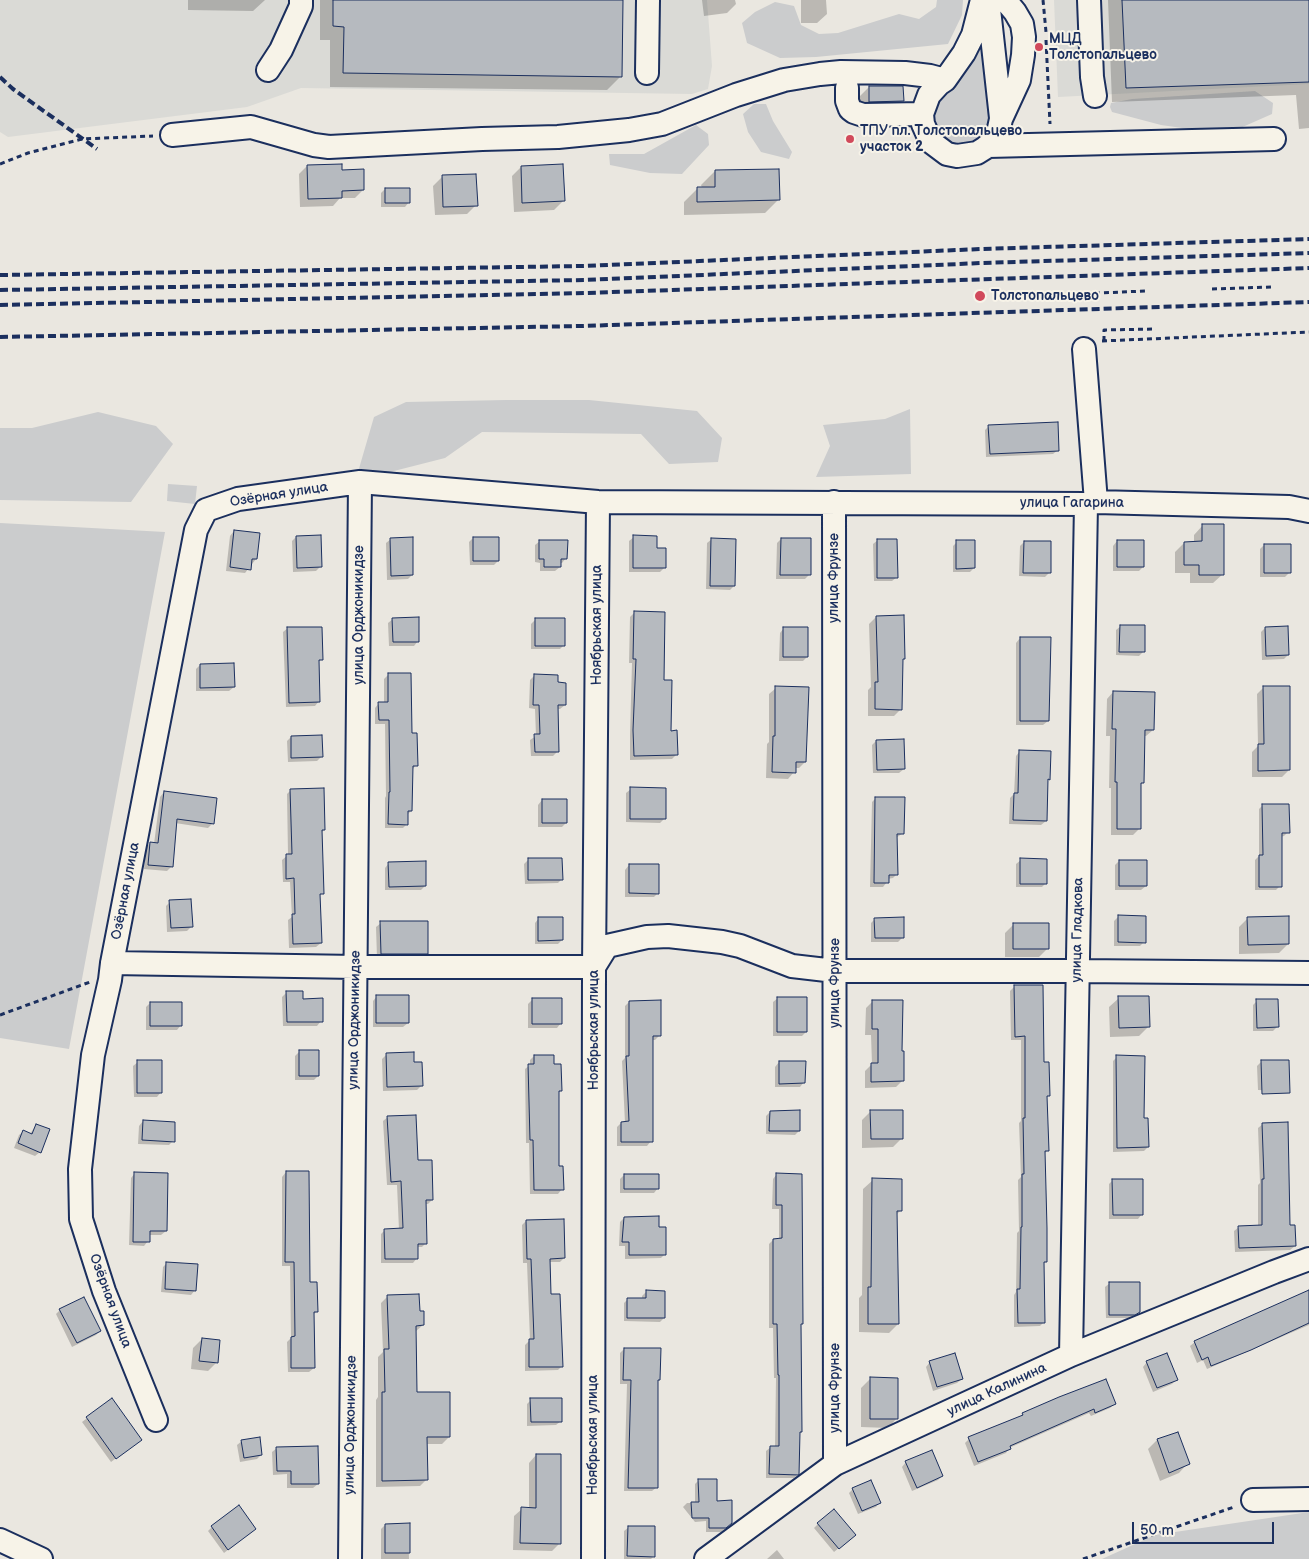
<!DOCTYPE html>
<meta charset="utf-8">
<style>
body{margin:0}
#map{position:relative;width:1309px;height:1559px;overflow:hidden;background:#eae7e0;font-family:"Balsamiq Sans",sans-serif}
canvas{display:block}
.scale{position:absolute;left:1132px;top:1522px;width:142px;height:22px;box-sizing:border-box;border:2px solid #1b2f5e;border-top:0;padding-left:6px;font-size:15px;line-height:18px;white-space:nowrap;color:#1b2f5e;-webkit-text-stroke:4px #f7f3e8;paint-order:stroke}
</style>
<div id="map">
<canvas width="1309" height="1559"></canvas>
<div class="scale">50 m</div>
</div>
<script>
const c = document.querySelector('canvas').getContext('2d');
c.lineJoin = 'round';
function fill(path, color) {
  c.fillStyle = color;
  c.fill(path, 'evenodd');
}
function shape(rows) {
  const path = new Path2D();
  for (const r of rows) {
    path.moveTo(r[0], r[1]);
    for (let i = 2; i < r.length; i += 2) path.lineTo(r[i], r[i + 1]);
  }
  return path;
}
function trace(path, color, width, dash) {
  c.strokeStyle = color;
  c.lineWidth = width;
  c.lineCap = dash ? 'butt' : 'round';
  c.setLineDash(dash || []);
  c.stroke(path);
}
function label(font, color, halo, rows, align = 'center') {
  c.font = font + ' "Balsamiq Sans",sans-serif';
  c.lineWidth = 4;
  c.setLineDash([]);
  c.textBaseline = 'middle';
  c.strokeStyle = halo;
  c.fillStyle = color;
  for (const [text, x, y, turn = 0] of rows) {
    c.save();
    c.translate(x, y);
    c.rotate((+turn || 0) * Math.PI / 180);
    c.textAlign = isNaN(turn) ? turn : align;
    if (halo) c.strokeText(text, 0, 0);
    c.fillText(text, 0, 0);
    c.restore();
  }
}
const built = shape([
 [0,0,707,0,712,66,708,89,692,94,301,88,247,107,8,137,0,132],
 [1054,0,1309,0,1309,84,1058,97]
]);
const green = shape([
 [937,0,963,0,962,15,948,44,816,57,780,58,747,43,742,23,755,12,775,2,794,6,801,25,819,34,838,33,899,14,919,19,936,7],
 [982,28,993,129,989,137,957,149,933,132,932,105],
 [1255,91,1273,103,1272,114,1238,129,1217,133,1161,125,1112,112,1110,107,1111,103,1132,99],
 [754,104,766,104,773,121,792,152,789,159,761,152,748,132,743,114],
 [696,125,708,134,709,145,682,174,650,173,610,165,609,154,644,154],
 [506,400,589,400,697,411,722,438,718,462,669,464,641,434,482,432,445,458,390,472,358,472,374,417,406,402],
 [910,409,911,474,816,477,830,446,823,425,885,419],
 [98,412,156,426,173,444,131,502,0,500,0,428,32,428],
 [168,484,197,486,195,504,167,501],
 [0,523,165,532,69,1049,0,1038],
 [1309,1512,1309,1559,1102,1559,1155,1535]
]);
const shadow = shape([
 [188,0,265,0,253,11,188,10],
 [320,0,622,0,621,76,607,90,330,87,330,40,320,40],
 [702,0,735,0,736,4,727,13,704,16],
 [801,0,826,0,827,14,817,23,801,23],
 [1108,0,1309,0,1309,128,1299,129,1296,95,1112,102],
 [869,87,902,101,888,115,855,101],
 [307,166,363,190,355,198,340,198,333,206,300,207,299,174],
 [521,167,563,201,554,210,514,212,512,176],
 [715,171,779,199,765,213,684,215,684,202,698,188,702,188,701,185],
 [443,176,476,205,467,214,435,215,433,186],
 [385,189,409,202,405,207,381,207,381,193],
 [989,426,1058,450,1053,454,986,457,985,430],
 [1203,525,1223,574,1213,583,1190,583,1190,573,1175,573,1175,552,1184,543,1194,543,1194,535],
 [234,531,256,559,245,573,226,571,230,536],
 [296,537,320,567,316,571,293,572,292,541],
 [634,537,656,549,665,567,660,572,629,572,629,541],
 [473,538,498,561,494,565,470,565,469,542],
 [391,539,412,575,408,579,387,580,386,543],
 [712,539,734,586,730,590,706,589,707,543],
 [781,539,809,575,805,579,776,579,777,543],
 [878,540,897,577,892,581,874,581,873,544],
 [540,541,566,558,562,563,560,563,560,567,555,571,540,571,540,563,535,562,535,545],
 [1117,541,1143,567,1139,571,1113,571,1113,546],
 [957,542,974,568,970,572,953,572,953,546],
 [1024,542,1049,573,1045,577,1019,576,1020,546],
 [1264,545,1289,573,1285,577,1260,577,1260,549],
 [634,613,663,681,669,732,676,755,672,759,630,760,630,735,632,663,629,663,630,617],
 [876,617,901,660,901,709,894,716,868,716,868,690,871,687,869,624],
 [393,619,418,641,414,646,389,646,388,623],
 [535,620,564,645,560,649,531,649,531,624],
 [1121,626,1143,652,1139,656,1116,655,1116,630],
 [288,628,321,659,318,663,319,701,315,706,286,707,283,632],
 [784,628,807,657,803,661,779,661,780,633],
 [1265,628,1288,655,1284,659,1262,660,1261,632],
 [1020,638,1048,721,1043,725,1016,725,1016,643],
 [200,665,234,687,229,691,196,691,196,669],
 [388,675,411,735,416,765,412,770,411,811,407,815,407,824,403,828,385,828,385,798,386,796,385,724,375,724,375,708,379,703,384,703,384,679],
 [534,676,557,683,565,705,560,709,557,709,558,751,553,756,531,756,530,740,536,736,535,709,529,708,530,680],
 [1264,687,1289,770,1282,777,1252,777,1252,752,1258,746,1257,694],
 [776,688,805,762,799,768,794,768,794,772,788,779,766,778,767,744,769,742,769,694],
 [1113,692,1153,730,1146,736,1143,736,1143,782,1140,785,1139,829,1133,835,1111,835,1111,788,1109,788,1110,736,1106,736,1107,699],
 [291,737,322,756,317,761,288,762,287,741],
 [876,741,904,769,899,773,873,773,872,745],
 [1020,751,1049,779,1047,781,1046,821,1041,825,1009,824,1010,798,1014,794,1016,756],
 [631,789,665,818,660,823,626,822,626,793],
 [291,790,324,830,321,833,322,893,319,897,321,943,316,947,289,948,288,920,292,917,290,882,283,882,282,860,288,855,287,794],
 [164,792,212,824,208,828,175,823,171,867,167,871,144,869,146,848,150,843,154,844,160,797],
 [876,798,903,833,896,838,897,874,893,878,887,879,887,882,883,887,870,887,872,802],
 [542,800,566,823,562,827,538,827,538,805],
 [1263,805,1288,832,1284,836,1280,837,1280,886,1276,890,1255,890,1255,860,1259,856,1259,809],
 [529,859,562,879,558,883,525,884,524,864],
 [1021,860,1046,883,1042,887,1016,887,1016,864],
 [1119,861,1146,886,1141,890,1115,890,1115,865],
 [389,863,425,886,421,890,385,890,385,868],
 [629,865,658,893,654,897,625,897,625,870],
 [170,902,191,927,187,931,167,932,166,906],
 [1118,917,1144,942,1140,946,1114,946,1114,921],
 [539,918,562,940,558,944,535,944,535,923],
 [1248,918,1288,944,1279,953,1239,954,1239,927],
 [875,919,903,937,898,942,871,942,871,923],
 [381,923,427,953,423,958,377,958,376,927],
 [1014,924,1048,948,1039,957,1005,957,1005,933],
 [1014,987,1043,1063,1048,1096,1046,1098,1048,1150,1044,1154,1046,1261,1043,1264,1044,1322,1040,1326,1014,1327,1014,1295,1016,1292,1017,1233,1019,1231,1018,1180,1021,1177,1019,1123,1021,1121,1021,1040,1011,1040,1010,991],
 [287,992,302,1000,321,1021,317,1026,283,1026,282,997],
 [377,996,408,1023,403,1027,373,1027,373,1001],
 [778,998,806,1032,802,1036,773,1036,773,1002],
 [1119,998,1148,1027,1139,1036,1110,1037,1109,1007],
 [532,1000,561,1023,557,1028,528,1028,528,1004],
 [873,1001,901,1053,903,1080,896,1087,865,1088,865,1071,872,1064,871,1035,865,1035,866,1008],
 [1257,1001,1277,1027,1273,1031,1253,1031,1253,1005],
 [629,1002,659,1036,655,1040,652,1040,651,1141,647,1146,617,1146,617,1127,621,1123,625,1123,622,1061,625,1058,625,1006],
 [150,1003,181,1025,177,1030,146,1030,146,1007],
 [299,1052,318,1076,314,1080,295,1080,295,1056],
 [387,1054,413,1063,422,1085,417,1090,383,1091,382,1059],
 [534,1056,553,1065,560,1091,558,1094,558,1167,562,1189,558,1194,530,1194,529,1143,526,1143,525,1069,530,1065,530,1060],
 [1117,1057,1143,1119,1148,1147,1144,1151,1113,1152,1113,1061],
 [138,1062,161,1092,157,1097,134,1097,133,1066],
 [779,1062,804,1082,800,1087,775,1087,775,1067],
 [1261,1062,1284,1091,1258,1090,1257,1066],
 [871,1111,902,1138,893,1147,862,1148,862,1120],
 [770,1112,799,1131,795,1135,766,1134,766,1116],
 [388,1117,417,1162,432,1200,428,1204,425,1204,426,1243,422,1247,417,1247,417,1258,413,1263,381,1263,381,1234,385,1230,399,1230,397,1185,387,1185,383,1121],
 [143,1121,173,1141,169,1145,138,1144,139,1126],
 [1263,1124,1295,1246,1290,1250,1235,1252,1234,1231,1239,1227,1258,1227,1258,1185,1260,1183,1258,1128],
 [36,1125,40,1152,35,1156,14,1148,19,1135,24,1131,30,1134],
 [286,1172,309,1283,316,1312,313,1315,314,1368,309,1372,288,1372,287,1342,291,1338,290,1266,282,1266,282,1177],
 [135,1173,166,1231,161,1235,149,1235,148,1241,144,1246,129,1245,131,1178],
 [777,1174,802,1323,800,1326,801,1432,798,1435,798,1474,794,1478,766,1478,766,1451,771,1447,775,1447,776,1378,774,1378,773,1328,769,1328,769,1244,773,1240,779,1240,779,1209,772,1209,773,1179],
 [624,1175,658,1188,654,1193,620,1193,620,1179],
 [873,1180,901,1210,896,1215,898,1324,889,1333,859,1332,859,1298,862,1295,863,1189],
 [1113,1180,1142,1214,1138,1219,1109,1219,1109,1184],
 [624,1218,658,1228,665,1254,661,1258,625,1259,625,1246,619,1246,620,1222],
 [526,1221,564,1258,560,1262,549,1262,550,1295,562,1366,558,1370,525,1371,525,1345,530,1340,527,1263,523,1263,522,1225],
 [167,1263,195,1290,191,1295,161,1292,163,1267],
 [1110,1283,1139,1312,1135,1316,1130,1318,1106,1318,1105,1287],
 [1309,1291,1309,1325,1207,1369,1203,1360,1197,1363,1190,1346,1195,1342],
 [646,1292,664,1318,660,1322,624,1321,624,1303,628,1299,642,1299,642,1296],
 [388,1296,419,1312,423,1325,415,1332,416,1393,449,1437,442,1444,426,1444,427,1479,420,1486,376,1487,376,1400,378,1397,378,1357,383,1352,381,1303],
 [60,1310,100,1331,96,1335,72,1347,56,1314],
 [202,1339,217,1362,208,1371,191,1369,193,1348],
 [624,1349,659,1380,657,1382,657,1487,652,1491,624,1491,627,1384,620,1384,620,1353],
 [930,1362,962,1379,957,1383,933,1391,926,1367],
 [1147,1362,1176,1380,1172,1384,1153,1392,1143,1367],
 [870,1379,897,1418,888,1428,861,1427,861,1388],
 [111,1400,140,1440,111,1462,82,1422],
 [531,1400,561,1421,556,1425,527,1426,527,1404],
 [1115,1404,1110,1408,1091,1416,1089,1413,1009,1448,1006,1453,974,1466,965,1443,969,1439,1019,1418,1023,1414],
 [1157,1440,1188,1463,1179,1473,1160,1481,1148,1449],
 [242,1441,261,1455,257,1459,240,1462,237,1445],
 [277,1448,318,1484,313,1488,287,1488,287,1474,273,1475,272,1452],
 [536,1455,559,1544,552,1551,513,1550,514,1516,522,1509,529,1509,529,1463],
 [906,1462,942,1476,938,1480,912,1491,902,1467],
 [699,1480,716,1502,727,1527,721,1532,706,1532,706,1521,695,1522,683,1507,687,1503,695,1503,695,1484],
 [853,1489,880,1502,876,1507,858,1514,849,1493],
 [408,1524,409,1559,381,1559,381,1529,385,1525],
 [818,1524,850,1539,834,1552,814,1528],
 [212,1527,254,1529,224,1553,208,1531],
 [629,1527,654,1556,651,1559,624,1559,624,1531],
 [777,1550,784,1559,767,1559]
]);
const building = shape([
 [333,0,623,0,622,77,343,73,344,27,333,26,333,0],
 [1122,0,1309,0,1309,82,1126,88,1122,0],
 [869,86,903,86,904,101,869,102,869,86],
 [342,164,342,170,364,169,364,190,342,191,342,198,308,199,307,165,342,164],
 [563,164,565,201,522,203,521,166,563,164],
 [779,169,780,200,697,202,697,187,715,187,715,170,779,169],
 [476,174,478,206,443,207,442,175,476,174],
 [385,188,410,188,410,203,385,203,385,188],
 [1058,422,1059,451,990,454,988,425,1058,422],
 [1202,524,1224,524,1224,575,1199,575,1199,565,1184,565,1184,542,1202,541,1202,524],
 [234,530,260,533,257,559,252,559,251,570,230,567,234,530],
 [321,535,322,567,297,568,296,536,321,535],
 [633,535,657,536,657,548,666,548,666,568,633,568,633,535],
 [413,537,413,575,391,576,390,538,413,537],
 [473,537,499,537,499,561,473,561,473,537],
 [711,538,736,539,735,586,710,586,711,538],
 [781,538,811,538,811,575,780,575,781,538],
 [877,539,897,539,898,578,877,578,877,539],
 [539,540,568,540,567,559,561,559,561,567,544,567,544,559,539,559,539,540],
 [956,540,975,540,975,568,956,569,956,540],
 [1117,540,1144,540,1144,567,1117,567,1117,540],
 [1024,541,1051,541,1051,573,1023,573,1024,541],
 [1264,544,1291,544,1291,573,1264,573,1264,544],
 [634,611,665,612,664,680,672,680,671,731,677,730,678,755,634,756,633,730,636,659,633,659,634,611],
 [904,615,905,659,903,659,902,710,875,709,875,682,878,682,876,616,904,615],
 [419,617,419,642,393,642,392,618,419,617],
 [535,618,565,618,565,646,535,646,535,618],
 [1120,625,1145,625,1145,652,1119,652,1120,625],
 [1288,626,1289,655,1266,656,1265,627,1288,626],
 [287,627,322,627,323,660,319,660,320,702,289,703,287,627],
 [783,627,808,627,808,657,783,657,783,627],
 [1020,637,1051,637,1049,721,1020,721,1020,637],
 [234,663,235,687,200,688,200,664,234,663],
 [388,673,411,673,412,733,417,733,418,766,413,766,412,811,408,811,408,825,388,824,389,792,390,792,389,720,379,720,378,702,388,702,388,673],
 [534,674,558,675,558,682,566,683,566,705,558,705,559,752,535,752,534,734,540,734,539,705,533,705,534,674],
 [775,686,809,687,806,762,796,762,796,773,772,772,773,736,775,736,775,686],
 [1263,686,1290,686,1290,770,1258,771,1258,744,1264,744,1263,686],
 [1113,691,1155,692,1154,730,1145,730,1144,783,1141,783,1141,829,1117,829,1117,782,1115,782,1116,729,1112,729,1113,691],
 [322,735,323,757,291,758,291,736,322,735],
 [904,739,905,769,877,770,876,740,904,739],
 [1019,750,1051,751,1050,780,1048,779,1047,821,1013,820,1014,793,1018,793,1019,750],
 [630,787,666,788,666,819,630,819,630,787],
 [324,788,325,830,322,830,324,894,320,894,322,943,293,944,292,914,295,914,294,878,286,879,286,854,292,854,290,789,324,788],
 [164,791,217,798,214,824,177,819,173,867,148,865,150,842,158,843,164,791],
 [875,797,905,797,904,834,897,834,898,875,889,875,889,883,874,883,875,797],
 [542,799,567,799,567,823,542,823,542,799],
 [1262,804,1289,804,1290,833,1282,833,1282,887,1259,887,1259,855,1263,855,1262,804],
 [528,858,562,858,563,880,528,880,528,858],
 [1020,858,1047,859,1047,884,1020,884,1020,858],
 [1119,860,1147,860,1147,886,1119,886,1119,860],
 [426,861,426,886,389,887,388,862,426,861],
 [629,864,659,864,659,894,629,893,629,864],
 [191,899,193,927,171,928,169,900,191,899],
 [1118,915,1146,916,1146,943,1118,942,1118,915],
 [1289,916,1289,944,1248,945,1247,917,1289,916],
 [538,917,563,917,563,940,538,941,538,917],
 [904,917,904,938,875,938,874,918,904,917],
 [380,921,428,921,428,954,381,954,380,921],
 [1013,923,1049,923,1049,949,1013,949,1013,923],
 [1014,985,1043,985,1044,1062,1049,1062,1050,1096,1047,1096,1049,1151,1045,1151,1047,1228,1047,1262,1044,1262,1045,1323,1018,1323,1017,1289,1020,1289,1021,1227,1022,1227,1022,1174,1024,1174,1023,1118,1025,1118,1025,1036,1015,1037,1014,985],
 [286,991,303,991,303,999,323,998,323,1022,287,1022,286,991],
 [376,995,409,995,409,1023,376,1023,376,995],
 [1118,996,1149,996,1150,1027,1119,1028,1118,996],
 [777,997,807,997,807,1032,777,1032,777,997],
 [532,998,562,998,562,1024,532,1024,532,998],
 [1256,999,1278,999,1279,1027,1257,1028,1256,999],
 [661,1000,661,1036,653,1036,653,1142,621,1142,621,1122,629,1121,626,1056,629,1056,629,1001,661,1000],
 [872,1000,903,1000,902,1051,904,1051,904,1081,871,1082,871,1063,878,1063,878,1029,872,1029,872,1000],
 [150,1002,182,1002,182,1026,150,1026,150,1002],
 [299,1050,319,1050,319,1076,299,1076,299,1050],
 [414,1052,414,1062,422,1062,423,1086,387,1087,386,1053,414,1052],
 [534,1055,554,1055,554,1064,561,1064,562,1091,559,1091,559,1166,563,1166,564,1190,534,1190,533,1140,530,1140,528,1064,534,1064,534,1055],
 [1116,1055,1145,1056,1144,1118,1148,1118,1149,1147,1117,1148,1116,1055],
 [137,1060,162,1060,162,1093,137,1093,137,1060],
 [1261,1060,1289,1060,1290,1093,1262,1094,1261,1060],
 [779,1061,806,1061,805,1083,779,1084,779,1061],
 [800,1110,800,1131,769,1131,770,1111,800,1110],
 [870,1110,903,1110,903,1139,871,1139,870,1110],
 [416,1115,418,1160,432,1160,433,1200,426,1200,427,1244,418,1244,418,1259,385,1259,384,1229,403,1228,401,1181,391,1182,387,1116,416,1115],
 [143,1120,175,1122,175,1142,142,1140,143,1120],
 [1288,1122,1290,1225,1295,1225,1296,1246,1239,1248,1238,1226,1262,1225,1262,1179,1264,1179,1262,1123,1288,1122],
 [36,1124,50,1129,41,1153,18,1143,23,1130,32,1134,36,1124],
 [286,1171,309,1171,310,1282,317,1282,318,1312,314,1312,315,1368,291,1368,291,1337,295,1336,294,1262,285,1262,286,1171],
 [134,1172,168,1173,167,1231,150,1231,150,1242,133,1242,134,1172],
 [776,1173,802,1174,803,1324,801,1324,802,1432,800,1432,799,1475,769,1474,770,1446,779,1446,779,1375,778,1375,777,1324,773,1324,773,1239,782,1238,782,1205,776,1205,776,1173],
 [624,1174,659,1174,659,1189,624,1189,624,1174],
 [872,1178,902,1179,902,1211,897,1211,899,1324,868,1324,868,1287,871,1287,872,1178],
 [1112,1179,1143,1179,1143,1215,1113,1215,1112,1179],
 [659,1216,659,1227,666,1227,666,1255,629,1255,629,1242,622,1242,624,1217,659,1216],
 [564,1219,565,1258,550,1259,551,1294,560,1294,563,1367,529,1367,529,1339,534,1339,531,1259,527,1259,526,1220,564,1219],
 [166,1262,198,1264,196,1291,165,1289,166,1262],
 [1109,1282,1140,1282,1140,1312,1135,1315,1109,1315,1109,1282],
 [646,1290,665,1291,665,1318,627,1318,627,1298,646,1298,646,1290],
 [1309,1290,1309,1323,1251,1350,1211,1366,1208,1357,1202,1360,1194,1341,1309,1290],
 [419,1294,420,1311,424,1311,424,1325,416,1326,417,1392,450,1392,450,1437,427,1437,428,1480,382,1481,382,1392,385,1392,384,1349,389,1349,387,1295,419,1294],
 [84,1297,101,1331,77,1343,59,1309,84,1297],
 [202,1338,220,1340,218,1363,199,1361,202,1338],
 [624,1348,661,1348,660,1380,658,1380,658,1488,628,1488,631,1380,623,1380,624,1348],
 [955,1353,963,1379,937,1387,929,1361,955,1353],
 [1167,1353,1178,1380,1157,1388,1146,1361,1167,1353],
 [870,1377,898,1378,898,1419,870,1419,870,1377],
 [1106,1379,1116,1404,1095,1413,1094,1409,1010,1446,1011,1449,978,1462,968,1437,1023,1415,1022,1413,1059,1397,1106,1379],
 [112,1398,142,1440,116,1459,86,1417,112,1398],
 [530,1398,562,1398,562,1422,531,1422,530,1398],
 [1178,1432,1190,1464,1169,1473,1157,1439,1178,1432],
 [260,1437,262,1455,244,1458,241,1440,260,1437],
 [318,1446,319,1484,291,1484,291,1471,277,1471,276,1447,318,1446],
 [932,1450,943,1476,917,1488,905,1461,932,1450],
 [536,1454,561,1454,561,1544,520,1543,521,1507,536,1508,536,1454],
 [698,1479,717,1479,717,1501,732,1500,732,1523,726,1528,709,1528,709,1518,692,1518,691,1502,699,1502,698,1479],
 [871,1480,881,1503,862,1511,852,1488,871,1480],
 [239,1505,256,1529,228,1550,211,1526,239,1505],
 [834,1509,856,1535,839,1549,817,1523,834,1509],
 [410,1523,410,1553,385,1553,385,1524,410,1523],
 [628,1526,655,1526,655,1557,627,1556,628,1526]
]);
const path = shape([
 [1043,0,1046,32],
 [1046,40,1050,124],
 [0,164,28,153,82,139,153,136],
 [1212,289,1271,287],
 [1077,294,1145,291],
 [1102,341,1309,332],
 [1104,341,1104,330,1156,329],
 [0,1015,90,982],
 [1083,1559,1234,1507]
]);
const minor = shape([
 [982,0,973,35,964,53,945,80,939,84,929,95,922,114,923,124,931,142,947,154,957,156,977,153,985,148,993,141,998,133,1001,119,1019,80,1023,55,1024,37,1022,24,1015,12,1005,0],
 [988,0,1001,118],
 [1089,0,1092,77,1095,96],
 [268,70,281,50,301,6,301,0],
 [647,73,648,0],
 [847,88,847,101,850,109,854,112,863,115,922,114],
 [172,135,251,127,314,145,329,147,482,139,558,137,629,130,662,124,736,95,784,80,820,74,841,72,905,73,930,76,945,80],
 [988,146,1274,139],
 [1084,349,1096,502],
 [834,502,835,1464],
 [112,963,356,967,594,967,607,946,647,937,668,936,722,942,740,946,792,966,835,971,1077,971,1309,973],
 [1071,1355,1086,504],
 [156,1420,104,1291,81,1219,80,1169,93,1055,110,980,112,963,196,530,206,510,238,499,360,482,598,502,1086,504,1096,502,1289,507,1309,511],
 [1253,1500,1309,1499],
 [0,1540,41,1559],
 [350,1559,360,482],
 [593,1559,594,967,598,502],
 [706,1559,835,1464,1071,1355,1274,1272,1309,1259]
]);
const rail = shape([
 [0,77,13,89,97,149],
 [0,275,584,266,981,249,1309,239],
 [0,290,584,280,982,263,1309,253],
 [0,305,586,293,1309,268],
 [0,337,581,326,1309,302]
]);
const markers = [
 [1039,47,5,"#d1495b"],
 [850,139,5,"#d1495b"],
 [980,296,6,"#d1495b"]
];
const poiNames = [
 ["МЦД",1049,39],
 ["Толстопальцево",1049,55],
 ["ТПУ пл. Толстопальцево",860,131],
 ["участок 2",860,147],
 ["Толстопальцево",991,296]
];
const streetNames = [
 ["Озёрная улица",279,495,-9],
 ["улица Гагарина",1072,503],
 ["улица Фрунзе",834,578,-90],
 ["улица Орджоникидзе",359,615,-90],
 ["Ноябрьская улица",597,625,-90],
 ["Озёрная улица",126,891,-79],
 ["улица Гладкова",1078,930,-89],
 ["улица Фрунзе",835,983,-90],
 ["улица Орджоникидзе",355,1020,-89],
 ["Ноябрьская улица",594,1030,-90],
 ["Озёрная улица",110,1301,70],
 ["улица Фрунзе",835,1388,-90],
 ["улица Калинина",997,1390,-25],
 ["улица Орджоникидзе",351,1425,-89],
 ["Ноябрьская улица",593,1435,-90]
];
fill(built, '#dadad6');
fill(green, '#cbcccd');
fill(shadow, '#0003');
fill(building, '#b6babf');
trace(building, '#1b2f5e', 1);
trace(minor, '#1b2f5e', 26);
trace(path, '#1b2f5e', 3, [5, 4]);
trace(minor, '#f7f3e8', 22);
trace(rail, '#1b2f5e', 4, [8, 4]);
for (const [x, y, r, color] of markers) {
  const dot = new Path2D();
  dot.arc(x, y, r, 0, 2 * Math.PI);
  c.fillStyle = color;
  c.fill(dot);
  trace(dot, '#f7f3e8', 2);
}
label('bold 14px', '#1b2f5e', '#f7f3e8', poiNames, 'left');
label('14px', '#1b2f5e', '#f7f3e8', streetNames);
</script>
